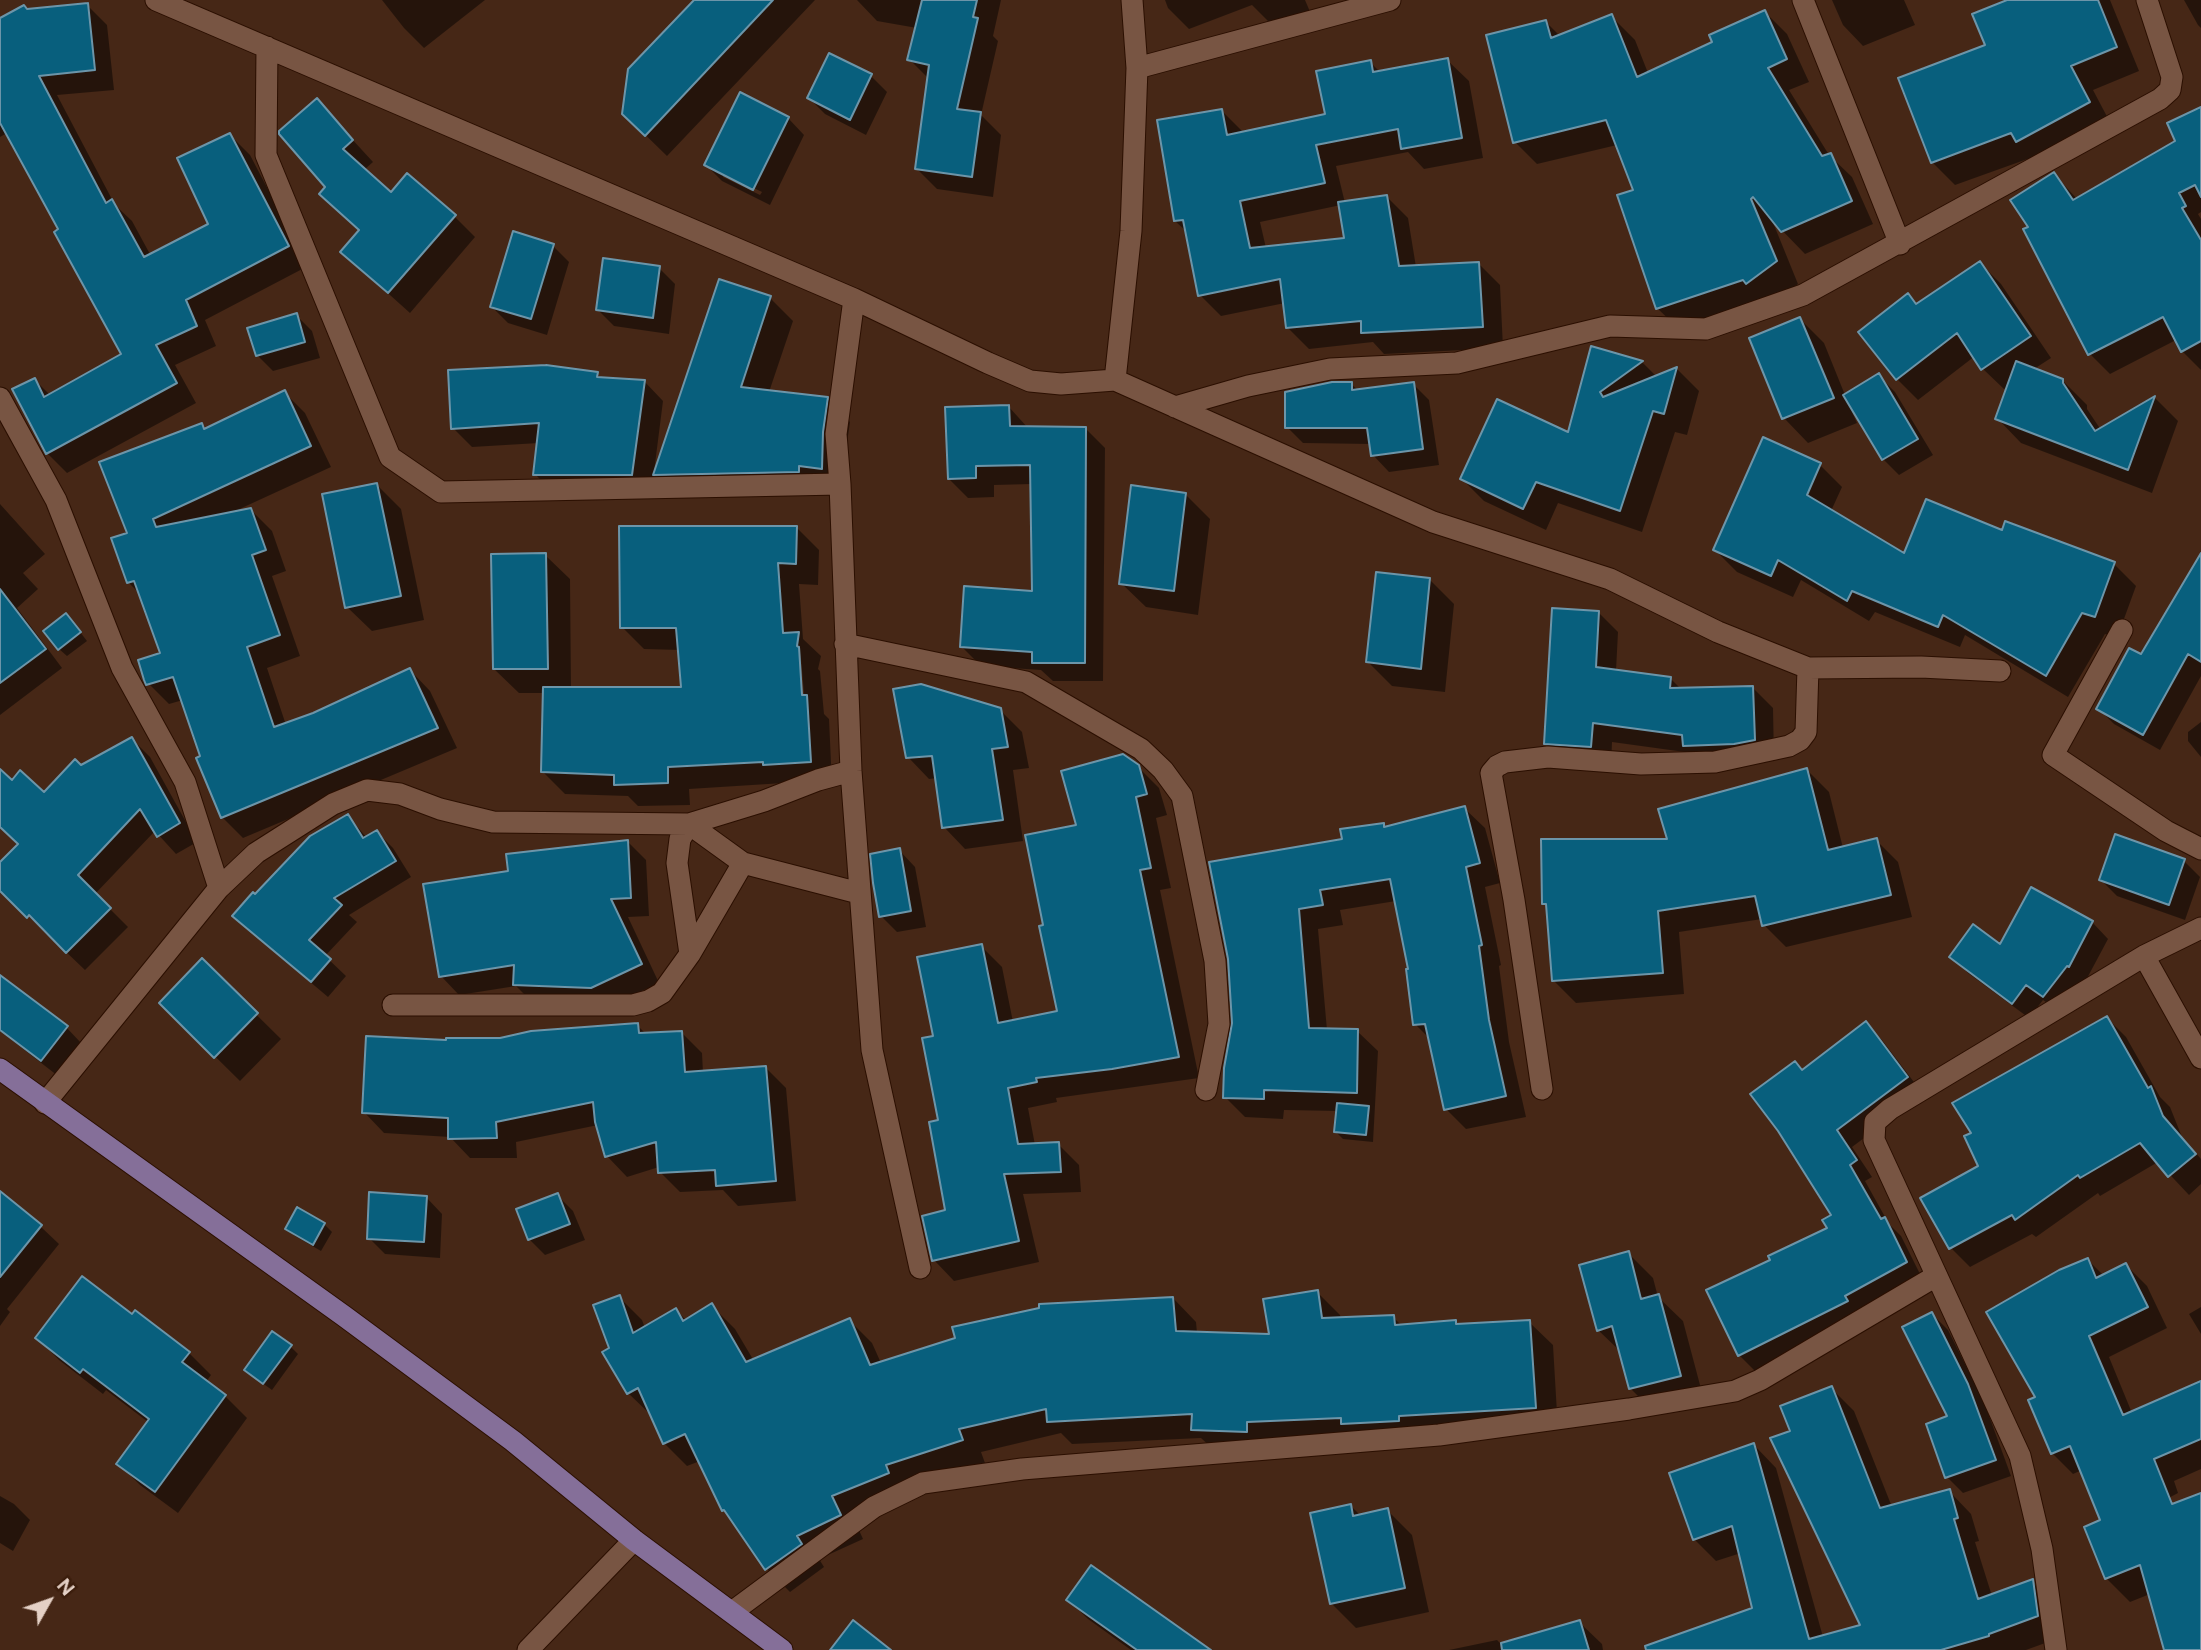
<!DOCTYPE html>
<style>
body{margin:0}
#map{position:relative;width:2201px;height:1650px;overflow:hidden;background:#462716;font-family:Figtree,sans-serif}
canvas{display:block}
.north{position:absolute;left:14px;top:1566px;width:70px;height:70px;-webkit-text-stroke:5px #3b1d0c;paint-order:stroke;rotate:50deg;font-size:19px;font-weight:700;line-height:28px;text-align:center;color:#e4d0c5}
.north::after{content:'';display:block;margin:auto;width:24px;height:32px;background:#e4d0c5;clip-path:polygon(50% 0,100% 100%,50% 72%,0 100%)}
</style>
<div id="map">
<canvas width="2201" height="1650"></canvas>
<div class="north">N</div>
</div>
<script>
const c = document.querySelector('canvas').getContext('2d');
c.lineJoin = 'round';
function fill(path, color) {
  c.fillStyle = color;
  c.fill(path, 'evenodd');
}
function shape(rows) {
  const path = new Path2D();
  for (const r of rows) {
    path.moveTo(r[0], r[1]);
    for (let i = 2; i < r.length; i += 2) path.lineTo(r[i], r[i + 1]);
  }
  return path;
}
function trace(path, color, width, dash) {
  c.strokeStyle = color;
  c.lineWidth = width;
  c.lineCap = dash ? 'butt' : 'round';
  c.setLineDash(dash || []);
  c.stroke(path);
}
const shadow = shape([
 [382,0,485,0,424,48,404,28],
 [697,0,815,0,667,156,624,114],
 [857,0,1001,0,993,36,998,41,981,115,1001,135,993,197,937,189,917,169,929,79,909,59,917,28,877,21],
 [1165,0,1305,0,1311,14,1274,27,1252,5,1189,29,1168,8],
 [1832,0,1904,0,1915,25,1863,46,1843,25],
 [2011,0,2110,0,2139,71,2093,90,2112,126,2040,164,2033,157,1955,185,1932,162],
 [2184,0,2201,0,2201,28,2198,25],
 [87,5,107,25,114,90,57,95,115,205,132,221,151,256,210,225,230,135,250,155,308,266,205,320,216,346,175,365,196,403,67,473,47,453,35,380,50,395,124,355,60,230,7,133,0,137,0,19,28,11],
 [1765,12,1787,34,1809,82,1789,90,1829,155,1852,177,1873,224,1805,254,1772,220,1798,284,1770,305,1680,330,1657,308,1636,191,1617,145,1537,164,1515,142,1546,22,1560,36,1613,18,1635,40,1648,73,1715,43],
 [1447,60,1469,81,1483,158,1424,169,1408,152,1336,166,1345,203,1387,197,1408,218,1416,267,1479,264,1500,285,1503,348,1384,354,1373,342,1309,349,1287,327,1285,303,1221,316,1200,295,1187,232,1175,221,1222,111,1244,133,1327,116,1370,62,1380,72],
 [1341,205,1346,239,1266,248,1260,222],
 [871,76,887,92,866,135,825,114,809,98],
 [317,101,373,162,364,170,391,195,454,216,475,237,410,313,342,252,360,231],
 [2201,109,2201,212,2198,214,2201,219,2201,370,2182,351,2176,340,2110,374,2090,354,2030,227,2054,174,2078,200,2177,142],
 [788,118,804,135,770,205,722,181,706,165],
 [723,173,762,192,760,195,723,177],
 [553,246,569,262,547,335,508,323,492,307],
 [1980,263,2001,284,2051,358,2034,369,2062,380,2087,405,2087,409,2101,430,2155,398,2178,421,2152,493,2021,443,1997,418,2009,386,2004,389,1983,369,1975,356,1918,400,1897,379,1861,332,1908,295,1918,305],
 [659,268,675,284,669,334,614,326,598,310],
 [770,298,793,321,769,392,827,399,850,422,845,456,844,490,678,497,654,473,651,494,554,494,535,474,539,443,472,447,453,428,597,374,602,379,644,381,663,401,654,472],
 [296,315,312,331,320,358,273,371,257,355],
 [1800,319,1824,343,1845,395,1879,376,1895,392,1933,455,1899,475,1883,459,1854,411,1852,412,1857,423,1808,443,1784,418,1751,339],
 [1592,348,1642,362,1657,377,1677,369,1699,391,1687,435,1675,432,1642,532,1558,503,1546,530,1484,501,1462,479,1569,435],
 [1351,384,1359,391,1413,384,1429,400,1439,465,1389,472,1373,455,1371,444,1303,443,1287,427],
 [285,393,305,413,331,467,233,512,251,510,272,531,286,571,272,576,300,656,267,668,286,725,410,670,430,691,457,748,243,838,222,817,183,700,169,704,148,683,162,655,141,595,128,582,129,534,201,425,206,430],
 [1009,407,1028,428,1086,429,1105,448,1103,681,1053,681,1041,670,981,666,962,647,1033,593,1032,484,994,485,994,497,968,498,949,479],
 [1820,465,1842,487,1831,511,1905,555,2003,533,2114,564,2136,586,2117,638,2105,634,2068,697,1965,635,1960,647,1875,612,1869,621,1801,580,1793,597,1737,572,1715,550],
 [377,485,401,509,424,620,372,631,347,607],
 [1185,494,1210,519,1198,615,1146,607,1121,583],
 [0,504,45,554,23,573,38,589,17,608,62,668,0,715],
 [797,528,819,550,818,585,799,584,803,639,821,656,818,669,820,671,824,714,829,719,832,784,784,783,689,789,690,805,638,806,628,796,565,794,542,771,544,693,519,693,494,669,545,555,570,579,571,688,683,688,680,650,644,649,622,627],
 [797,644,800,648,805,704,801,704],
 [1429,579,1454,604,1445,692,1392,686,1368,662],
 [2201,587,2201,676,2160,750,2114,724,2098,708],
 [1598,612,1618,632,1616,671,1671,679,1682,690,1753,688,1773,708,1774,760,1692,753,1612,742,1611,766,1566,764,1546,744],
 [73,623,87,641,67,656,59,649],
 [1000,710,1022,732,1029,768,1013,770,1023,841,965,849,944,827,937,778,929,779,908,757],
 [2201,722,2201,757,2188,741,2188,732],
 [132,739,150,757,197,842,176,854,155,831,95,894,128,927,85,970,0,889,0,865,20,845,0,826,0,771,12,782,44,795,81,767],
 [1138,767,1159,788,1167,815,1156,818,1171,888,1160,890,1199,1078,1056,1098,1057,1102,1028,1108,1035,1145,1058,1144,1079,1165,1081,1192,1023,1194,1039,1262,954,1281,934,1260,947,1212,935,1037,981,946,1002,967,1013,1022,1059,1012,1045,927,1078,827],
 [1807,770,1829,792,1843,848,1876,840,1898,862,1912,917,1786,947,1764,925,1762,919,1679,932,1684,994,1576,1003,1554,981,1548,908,1543,903],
 [1464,808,1485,828,1500,883,1485,887,1501,965,1499,966,1509,1042,1526,1117,1466,1129,1446,1109,1430,1039,1415,1024,1410,970,1396,901,1340,910,1343,925,1318,929,1327,1030,1357,1031,1378,1051,1373,1142,1343,1139,1336,1132,1338,1111,1284,1110,1283,1119,1245,1117,1225,1097,1234,1023,1230,958,1344,841,1383,824,1387,828],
 [348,816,367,838,377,832,393,848,411,877,349,915,357,922,325,956,346,976,328,997,251,932,255,896],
 [627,841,646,860,649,916,628,917,659,983,610,1006,533,1003,516,986,459,995,441,976,510,872],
 [899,850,915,867,926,927,897,932,881,916],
 [2184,861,2200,877,2185,920,2117,896,2101,880],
 [2031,889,2092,922,2108,939,2085,982,2060,1012,2043,1000,2029,1018,1968,973,1952,956,2000,947],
 [202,961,281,1039,240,1081,161,1003],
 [0,977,66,1027,82,1044,58,1076,0,1031],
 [2107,1018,2126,1037,2160,1097,2170,1107,2182,1137,2201,1159,2201,1184,2189,1195,2158,1162,2100,1196,2098,1193,2036,1237,2032,1234,1970,1267,1951,1248,1980,1167,1974,1133],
 [1866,1024,1882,1040,1923,1094,1852,1147,1872,1177,1865,1181,1889,1224,1901,1236,1922,1278,1755,1371,1739,1355,1773,1261,1829,1229,1833,1215,1803,1071],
 [637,1025,647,1035,681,1032,702,1053,703,1073,766,1068,786,1088,796,1201,738,1206,723,1190,680,1192,660,1172,659,1167,627,1177,607,1156,598,1125,516,1142,517,1158,470,1158,450,1137,384,1133,364,1112,448,1042,500,1039],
 [0,1193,40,1226,59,1244,7,1309,10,1312,0,1326],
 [557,1195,573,1211,585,1240,545,1255,529,1239],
 [426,1197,442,1214,440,1258,385,1254,369,1238],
 [324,1224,332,1232,321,1251,295,1236,287,1229],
 [1628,1253,1653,1278,1658,1297,1683,1321,1704,1400,1655,1413,1630,1388,1621,1352,1598,1330],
 [2088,1260,2104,1276,2126,1265,2147,1286,2167,1328,2109,1357,2132,1413,2201,1383,2201,1469,2174,1481,2178,1493,2125,1521,2201,1495,2201,1650,2166,1650,2150,1594,2130,1602,2106,1578,2118,1527,2082,1470,2073,1474,2052,1453,2038,1398],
 [1317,1292,1340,1315,1341,1319,1393,1317,1402,1326,1455,1322,1459,1326,1529,1322,1553,1345,1558,1430,1217,1453,1201,1438,1072,1444,1061,1433,981,1452,985,1463,908,1488,854,1519,863,1539,819,1559,824,1567,790,1592,767,1569,732,1518,723,1509,700,1461,687,1466,664,1443,652,1416,628,1393,611,1348,619,1297,642,1320,645,1328,676,1310,687,1321,712,1306,735,1329,754,1361,849,1320,872,1343,881,1363,1173,1298,1196,1322,1197,1333,1271,1336],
 [2201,1307,2201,1334,2189,1314],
 [1932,1314,1948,1330,1984,1402,2011,1476,1963,1493,1947,1477,1949,1417],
 [132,1317,189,1353,211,1375,206,1382,225,1396,247,1418,178,1513,140,1485,118,1463,148,1422,106,1390,103,1394,59,1360,37,1338],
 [291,1347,298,1354,272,1390,254,1377],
 [1831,1388,1854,1411,1892,1507,1949,1491,1971,1514,1979,1541,1975,1542,1992,1596,2033,1583,2055,1605,2059,1638,2026,1650,1667,1650,1754,1609,1741,1553,1716,1561,1694,1539,1754,1445,1776,1468,1823,1637,1862,1626,1792,1432],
 [0,1496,14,1504,30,1520,13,1551,0,1543],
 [1351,1506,1361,1516,1387,1510,1412,1535,1429,1612,1356,1628,1332,1604],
 [1068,1600,1202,1650,1131,1650,1088,1619],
 [1579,1622,1602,1644,1603,1650,1449,1650,1497,1640,1502,1645]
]);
const building = shape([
 [694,0,773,0,645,136,622,114,628,69,694,0],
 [922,0,977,0,973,17,978,18,957,109,981,112,972,177,915,169,929,65,907,60,922,0],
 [2007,0,2098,0,2117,47,2071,66,2090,102,2016,142,2011,133,1931,163,1898,78,1985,45,1972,14,2007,0],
 [88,3,95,70,39,76,106,203,112,199,144,257,208,224,177,158,230,133,289,246,186,300,197,326,156,345,177,383,46,454,12,389,35,378,44,397,121,354,54,232,58,229,0,123,0,18,24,5,27,9,88,3],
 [1765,10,1787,59,1768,68,1822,156,1831,153,1852,201,1781,232,1753,197,1751,199,1777,261,1746,284,1743,280,1656,309,1617,195,1633,190,1606,120,1513,143,1486,35,1546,20,1551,38,1612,14,1637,77,1712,42,1709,35,1765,10],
 [829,53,872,74,850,120,807,98,829,53],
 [1448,58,1462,138,1401,149,1398,129,1316,145,1325,183,1240,201,1250,248,1344,238,1338,202,1387,195,1399,266,1479,262,1483,327,1361,333,1361,321,1286,328,1280,279,1198,296,1183,220,1174,221,1157,120,1222,109,1227,135,1325,114,1316,71,1371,60,1373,72,1448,58],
 [740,92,789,117,753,190,704,165,740,92],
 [317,98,353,140,343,149,391,192,407,173,456,215,388,293,340,252,359,230,319,194,325,187,279,134,279,131,317,98],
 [2201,107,2201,197,2195,185,2179,193,2186,206,2182,208,2201,240,2201,341,2181,352,2163,317,2088,355,2023,229,2028,227,2010,200,2054,172,2073,200,2175,141,2167,123,2201,107],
 [513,231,554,244,531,319,490,307,513,231],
 [603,258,660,266,653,318,596,310,603,258],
 [1980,261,2031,336,1981,370,1957,333,1896,380,1858,332,1908,293,1916,304,1980,261],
 [719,279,771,296,741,387,828,397,823,432,822,469,799,466,799,472,653,475,719,279],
 [297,313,305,342,256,356,247,328,297,313],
 [1800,317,1834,398,1782,419,1749,338,1800,317],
 [1591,346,1643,361,1600,392,1603,397,1677,367,1664,414,1653,411,1620,511,1536,482,1523,509,1460,479,1497,399,1568,432,1591,346],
 [2016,361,2063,379,2063,383,2095,431,2155,396,2128,470,1995,419,2016,361],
 [546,365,598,372,597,377,645,380,632,475,533,475,539,423,451,429,448,370,546,365],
 [1879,373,1918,439,1882,460,1843,395,1879,373],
 [1332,382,1352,382,1352,390,1414,382,1423,449,1371,456,1367,428,1285,428,1285,392,1332,382],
 [285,390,311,446,153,519,156,527,251,508,266,550,252,555,280,635,247,647,274,727,313,713,410,668,438,728,221,818,196,758,200,756,173,677,146,685,144,680,138,660,160,653,134,581,127,583,111,538,127,533,99,462,202,423,204,429,285,390],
 [1009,405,1010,426,1086,427,1085,663,1032,663,1032,652,960,647,964,586,1032,591,1030,465,976,466,976,478,948,479,945,407,1009,405],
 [1763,437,1821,463,1807,495,1904,553,1926,499,2002,530,2005,521,2115,562,2095,617,2082,613,2046,676,1943,615,1938,627,1852,591,1847,601,1778,560,1771,576,1713,550,1763,437],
 [377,483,401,596,345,608,322,494,377,483],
 [1131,485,1186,493,1174,591,1119,584,1131,485],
 [619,526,797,526,796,564,778,563,783,633,799,632,797,646,799,647,802,695,807,695,811,762,763,765,763,762,668,767,668,783,614,785,614,775,541,772,543,687,681,687,676,628,620,628,619,526],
 [546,553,548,669,493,669,491,554,546,553],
 [2201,553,2201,662,2188,654,2143,735,2096,709,2129,648,2141,654,2201,553],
 [1376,572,1430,578,1421,669,1366,662,1376,572],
 [0,589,46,649,0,683,0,589],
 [1552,608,1599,611,1596,667,1671,677,1670,688,1753,686,1755,740,1734,744,1683,746,1682,735,1593,723,1591,747,1544,744,1552,608],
 [66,613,81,632,58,650,43,631,66,613],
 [921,684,1001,708,1008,747,992,749,1003,820,942,828,932,756,906,758,893,689,921,684],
 [132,737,180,823,157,837,140,809,78,875,111,908,66,953,29,915,27,918,0,891,0,862,18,844,0,827,0,769,12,780,20,770,44,792,75,759,81,765,132,737],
 [1123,754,1139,765,1147,794,1136,797,1151,868,1140,870,1179,1057,1112,1069,1036,1078,1037,1082,1008,1088,1018,1144,1059,1142,1061,1172,1004,1174,1019,1241,932,1261,922,1216,945,1210,929,1122,938,1120,922,1038,933,1036,917,957,982,944,998,1023,1057,1011,1039,926,1043,925,1025,835,1076,825,1061,771,1123,754],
 [1807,768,1828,850,1877,838,1891,895,1762,926,1755,896,1658,911,1663,973,1552,981,1546,904,1542,904,1541,839,1667,839,1658,809,1807,768],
 [1465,806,1480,863,1466,867,1482,945,1479,946,1489,1020,1506,1096,1444,1110,1425,1024,1413,1025,1406,969,1408,969,1390,879,1320,890,1323,905,1299,909,1309,1028,1358,1029,1357,1093,1264,1090,1264,1099,1223,1098,1224,1068,1232,1023,1228,959,1209,862,1342,839,1340,829,1384,823,1384,827,1465,806],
 [348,814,363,838,377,830,396,861,334,898,342,905,309,940,331,959,311,982,232,916,253,892,255,894,310,836,348,814],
 [2115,834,2185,859,2169,905,2099,880,2115,834],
 [628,840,631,898,611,899,642,964,591,988,513,985,514,965,439,977,423,884,508,871,506,854,628,840],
 [900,848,911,911,879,917,873,883,870,854,900,848],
 [2031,887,2093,921,2069,967,2067,966,2043,997,2026,985,2012,1004,1949,957,1973,924,2000,944,2031,887],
 [202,958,258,1013,214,1058,159,1003,202,958],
 [0,975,68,1026,41,1061,0,1030,0,975],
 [2107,1016,2148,1088,2151,1086,2163,1116,2196,1154,2168,1177,2140,1143,2080,1178,2078,1175,2015,1220,2012,1215,1949,1249,1920,1198,1978,1166,1964,1136,1971,1133,1952,1103,2107,1016],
 [1866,1021,1908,1077,1837,1130,1857,1160,1850,1165,1881,1219,1885,1217,1907,1262,1845,1296,1848,1301,1738,1356,1706,1290,1770,1260,1768,1256,1827,1228,1822,1220,1831,1215,1778,1131,1750,1094,1795,1061,1802,1070,1866,1021],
 [638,1023,639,1033,682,1031,685,1072,766,1066,776,1181,716,1186,715,1170,658,1173,656,1142,605,1157,595,1122,593,1102,496,1122,497,1138,448,1139,448,1118,362,1113,366,1036,446,1040,446,1038,500,1038,531,1031,638,1023],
 [1337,1103,1369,1106,1366,1135,1334,1132,1337,1103],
 [0,1191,42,1225,0,1277,0,1191],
 [369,1192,427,1196,424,1242,367,1239,369,1192],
 [558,1193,570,1224,528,1240,516,1209,558,1193],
 [297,1207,325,1223,313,1245,285,1229,297,1207],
 [1629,1251,1641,1299,1659,1294,1681,1376,1629,1389,1612,1326,1597,1331,1579,1265,1629,1251],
 [2088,1258,2096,1278,2126,1263,2148,1307,2089,1336,2123,1415,2201,1381,2201,1439,2154,1459,2172,1504,2201,1493,2201,1650,2164,1650,2140,1565,2105,1579,2084,1527,2100,1520,2070,1446,2051,1454,2028,1400,2035,1397,1986,1312,2059,1270,2088,1258],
 [82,1276,132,1314,135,1310,190,1352,182,1362,226,1395,155,1492,116,1464,149,1419,83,1369,80,1373,35,1338,82,1276],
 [1318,1290,1322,1318,1394,1315,1395,1325,1456,1320,1456,1324,1530,1320,1536,1408,1399,1416,1399,1421,1341,1424,1341,1418,1247,1422,1247,1432,1191,1430,1192,1414,1047,1422,1046,1409,959,1429,963,1440,886,1465,889,1473,832,1496,841,1515,797,1536,802,1544,765,1570,724,1510,722,1511,685,1434,663,1444,638,1388,627,1394,602,1352,609,1348,593,1305,620,1295,633,1333,676,1308,683,1321,712,1303,746,1362,850,1318,870,1365,955,1338,952,1327,1039,1308,1039,1304,1173,1297,1176,1331,1269,1334,1263,1299,1318,1290],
 [1932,1312,1968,1384,1996,1460,1945,1478,1926,1424,1947,1416,1902,1327,1932,1312],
 [272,1331,292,1345,263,1384,244,1370,272,1331],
 [1832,1386,1880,1508,1950,1489,1958,1518,1954,1519,1978,1599,2033,1579,2038,1616,1989,1634,1989,1636,1941,1650,1646,1650,1645,1646,1752,1608,1732,1526,1693,1540,1669,1473,1754,1443,1809,1639,1860,1625,1770,1438,1790,1431,1780,1406,1832,1386],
 [1351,1504,1353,1516,1388,1508,1405,1588,1330,1604,1310,1513,1351,1504],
 [1091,1565,1211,1650,1137,1650,1066,1600,1091,1565],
 [853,1620,891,1650,830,1650,853,1620],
 [1580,1620,1589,1650,1502,1650,1501,1643,1580,1620]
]);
const street = shape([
 [156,0,854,299,988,363,1030,381,1061,384,1115,380,1433,522,1610,579,1718,632,1808,668,1921,667,2000,671],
 [1803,0,1900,244],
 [267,47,266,155,390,457,441,492,840,484],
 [1137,68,1390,0],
 [854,299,836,434,840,484,851,771,872,1050,920,1268],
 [1115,380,1131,231,1137,68,1132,0],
 [0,398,56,500,122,668,185,782,219,888],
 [1175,407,1248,386,1330,369,1457,363,1610,326,1706,329,1803,295,2160,99,2170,90,2172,77,2147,0],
 [2122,630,2053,755,2166,831,2201,849],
 [845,644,1026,682,1141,749,1163,770,1182,796,1215,961,1219,1024,1206,1090],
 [690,954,677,863,680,839,689,824,743,863,859,893],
 [2144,956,2201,1058],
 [393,1005,633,1005,648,1001,662,993,690,954,743,863],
 [1542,1089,1514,900,1491,773,1497,766,1505,762,1548,757,1641,764,1715,762,1789,746,1800,740,1806,732,1808,668],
 [45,1103,219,888,256,853,333,804,367,790,400,794,440,809,493,822,689,824,764,801,818,780,851,771],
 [732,1612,874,1507,923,1483,1022,1469,1439,1435,1629,1409,1735,1391,1760,1380,1936,1276],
 [528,1650,634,1540],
 [2056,1650,2042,1549,2020,1456,1874,1140,1875,1122,1890,1109,2144,956,2201,928]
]);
const primary = shape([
 [0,1069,344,1316,513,1441,634,1540,782,1650]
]);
fill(shadow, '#0007');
fill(building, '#085f7d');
trace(building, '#6c95a9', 2);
trace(street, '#2b0f01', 23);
trace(primary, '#2b0f01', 23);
trace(street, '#785543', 21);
trace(primary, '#856f99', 21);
</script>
